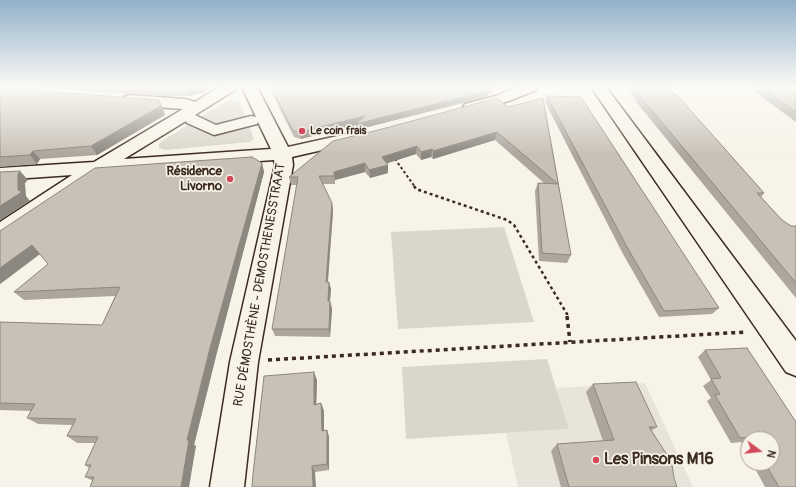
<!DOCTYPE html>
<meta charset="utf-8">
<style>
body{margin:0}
#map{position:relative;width:796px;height:487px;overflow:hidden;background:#f7f3e8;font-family:Pangolin,sans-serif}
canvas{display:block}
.north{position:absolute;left:740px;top:431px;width:40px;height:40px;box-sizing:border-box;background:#f7f3e8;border:1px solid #aca397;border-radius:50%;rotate:105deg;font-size:11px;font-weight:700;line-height:16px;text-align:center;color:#3b2a1e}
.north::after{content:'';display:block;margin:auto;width:14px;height:18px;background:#d1495b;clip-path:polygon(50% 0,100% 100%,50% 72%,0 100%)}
</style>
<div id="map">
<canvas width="796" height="487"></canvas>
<div class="north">N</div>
</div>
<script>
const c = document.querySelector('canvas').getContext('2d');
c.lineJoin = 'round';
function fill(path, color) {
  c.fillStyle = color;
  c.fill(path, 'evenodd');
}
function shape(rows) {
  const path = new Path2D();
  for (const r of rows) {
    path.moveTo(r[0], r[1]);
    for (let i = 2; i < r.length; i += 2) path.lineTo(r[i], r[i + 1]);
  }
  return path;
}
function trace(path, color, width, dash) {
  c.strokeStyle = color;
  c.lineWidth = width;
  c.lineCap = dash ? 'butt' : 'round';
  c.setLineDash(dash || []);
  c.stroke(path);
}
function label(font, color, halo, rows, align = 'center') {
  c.font = font + ' Pangolin,sans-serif';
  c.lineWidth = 3.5;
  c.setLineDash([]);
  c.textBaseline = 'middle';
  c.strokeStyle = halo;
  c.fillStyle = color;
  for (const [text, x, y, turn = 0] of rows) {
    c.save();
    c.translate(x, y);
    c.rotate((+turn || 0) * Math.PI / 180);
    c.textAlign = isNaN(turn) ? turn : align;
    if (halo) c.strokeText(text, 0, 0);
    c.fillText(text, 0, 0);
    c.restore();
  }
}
const built = shape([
 [645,383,693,487,518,487,506,433,569,429,556,388]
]);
const green = shape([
 [231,100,239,102,254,138,250,142,165,150,159,148,159,144,162,141,223,103],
 [504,227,534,322,398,329,391,232],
 [547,359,569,429,406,439,402,367]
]);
const pathFar2 = shape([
 [395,159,415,187]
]);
const pathFar1 = shape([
 [414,186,416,189,507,220,514,225,567,314,567,317]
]);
const path = shape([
 [567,316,570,342],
 [268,360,746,332]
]);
const minor = shape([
 [3,87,20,87,5,99,0,101,0,89,3,87],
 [219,87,237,87,235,90,195,115,216,125,251,116,256,117,242,87,257,87,288,147,360,131,366,132,369,136,366,140,292,157,293,165,258,362,244,487,210,487,230,362,275,165,274,160,103,172,8,239,0,241,0,222,72,175,0,180,0,168,94,162,183,109,129,105,124,103,121,100,124,97,129,95,185,99,195,102,219,87],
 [186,121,187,123,214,135,257,124,258,122,271,149,124,159,186,121],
 [516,87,538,87,536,90,509,101,477,110,471,112,465,110,463,107,465,104,499,95,516,87],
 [591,87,606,87,796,341,796,376,786,372,591,87]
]);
const wall = shape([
 [0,87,3,87,1,89,159,100,163,109,165,115,97,155,40,159,37,164,0,167],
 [31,87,212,87,202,93,189,96,159,96],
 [269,87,493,87,493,89,486,97,356,130,356,125,301,139,294,137],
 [628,87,669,87,674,95,764,193,761,197,782,220,791,226,796,226,796,298,637,103],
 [752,87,794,87,796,89,796,122,751,89],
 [547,96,719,308,712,314,659,317,623,254,545,102],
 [543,98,571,255,567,263,539,261,535,191,538,183,544,183,495,140,433,159,431,157,421,160,416,154,387,163,388,173,370,178,365,172,335,180,335,184,323,184,332,203,333,211,328,282,331,289,330,301,332,309,330,337,275,336,272,329,297,185,291,185,289,177,508,107],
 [262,163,264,172,216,356,194,445,196,446,93,481,85,477,89,468,85,465,95,443,77,443,67,436,72,425,38,424,27,418,31,411,0,410,0,322,102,325,115,296,24,300,14,292,48,264,40,254,0,284,0,231],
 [747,348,796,422,796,487,765,487,752,463,772,463,772,439,748,439,748,455,741,442,731,443,707,401,711,398,703,386,711,380,698,357,705,350],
 [317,380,316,404,321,403,324,411,324,430,327,430,329,437,329,470,315,472,253,474],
 [593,384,657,427,651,431,677,487,561,487,551,451,557,444,603,441,586,392]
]);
const shadedWall = shape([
 [188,87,212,87,202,93,189,96,185,88],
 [490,87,493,87,493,89,486,97,356,130,356,125,301,139,300,132,365,116],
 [159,100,163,109,165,115,97,155,91,146],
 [497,132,495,140,433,159,433,151],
 [417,146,416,154,382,165,382,157],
 [432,149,431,157,421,160,421,152],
 [33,151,40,159,37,164,30,155],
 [262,163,264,172,216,356,194,445,196,446,189,487,181,487,187,440,210,348],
 [365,163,365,172,335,180,335,184,334,172],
 [388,165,388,173,370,178,369,170],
 [20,171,28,180,25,183,26,196,30,201,0,220,0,206,18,190,18,174],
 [332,203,333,211,327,290,326,282],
 [32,245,40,254,0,284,0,268],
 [329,282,331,289,329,309,328,301],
 [330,301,332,309,330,337,329,329],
 [314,372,317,380,316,412,314,405],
 [321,403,324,411,324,437,322,431],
 [327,430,329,437,329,470,327,464],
 [312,466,315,472,316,487,313,487]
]);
const building = shape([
 [154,87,188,87,185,88,154,87],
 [271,87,490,87,487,91,356,124,365,116,300,132,293,131,271,87],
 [634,87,669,87,674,95,677,95,764,193,757,193,782,220,791,226,796,226,796,283,640,96,634,87],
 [761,87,794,87,796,89,796,112,761,87],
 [0,88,159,100,161,106,91,146,33,151,30,155,0,157,0,88],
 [547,96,581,97,719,308,664,311,627,247,547,96],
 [497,98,508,107,543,98,571,255,542,253,538,183,558,184,497,132,433,151,432,149,421,152,417,146,382,157,388,165,369,170,365,163,334,172,334,176,319,176,332,203,326,282,329,282,328,301,330,301,329,329,272,329,298,177,289,177,333,141,382,129,497,98],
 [252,157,262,163,210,348,187,440,189,440,181,487,90,487,94,477,85,477,91,465,85,465,98,437,67,436,76,419,27,418,35,404,0,403,0,322,102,325,120,287,14,292,48,264,32,245,0,268,0,231,95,168,252,157],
 [20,171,18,174,18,190,22,192,0,206,0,172,20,171],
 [747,348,796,422,796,487,779,487,765,463,772,463,772,439,752,439,750,437,740,438,715,395,720,394,711,379,721,378,705,350,747,348],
 [314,372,314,405,321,403,322,431,327,430,327,464,312,466,313,487,252,487,253,474,264,376,314,372],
 [636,382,657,427,649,427,667,455,672,465,674,478,677,487,569,487,557,444,614,440,593,384,636,382]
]);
const markers = [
 [302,131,4,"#d1495b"],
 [230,179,4,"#d1495b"],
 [596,460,4,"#d1495b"]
];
const farPoinames = [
 ["Le coin frais",310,131]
];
const poiNames = [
 ["Résidence",222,172],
 ["Livorno",222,187]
];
const streetNames = [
 ["RUE DÉMOSTHÈNE - DEMOSTHENESSTRAAT",260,285,-80]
];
const nearPoinames = [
 ["Les Pinsons M16",604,460]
];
fill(built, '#e9e4d9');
fill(green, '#dbd6cb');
trace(minor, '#3b2a1e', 3);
trace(pathFar2, '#3b2a1e', 2, [2.5, 2.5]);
trace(pathFar1, '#3b2a1e', 2.5, [3, 3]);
trace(path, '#3b2a1e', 3.5, [4, 4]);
fill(minor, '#f7f3e8');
fill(wall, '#aca69d');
fill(shadedWall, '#8c877f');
fill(building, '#c8c1b6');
trace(building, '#8c877f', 1);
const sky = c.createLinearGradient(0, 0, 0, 155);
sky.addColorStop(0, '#93b1cb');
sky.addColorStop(0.56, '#fbfaf5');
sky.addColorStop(1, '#fbfaf500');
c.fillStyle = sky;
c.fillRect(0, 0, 796, 155);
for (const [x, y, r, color] of markers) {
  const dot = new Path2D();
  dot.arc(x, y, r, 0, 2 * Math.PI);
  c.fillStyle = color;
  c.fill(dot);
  trace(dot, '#f7f3e8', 1.5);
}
label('bold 11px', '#3b2a1e', '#f7f3e8', farPoinames, 'left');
label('bold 13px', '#3b2a1e', '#f7f3e8', poiNames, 'right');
label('13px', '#3b2a1e', '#f7f3e8', streetNames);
label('bold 16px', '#3b2a1e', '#f7f3e8', nearPoinames, 'left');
</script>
